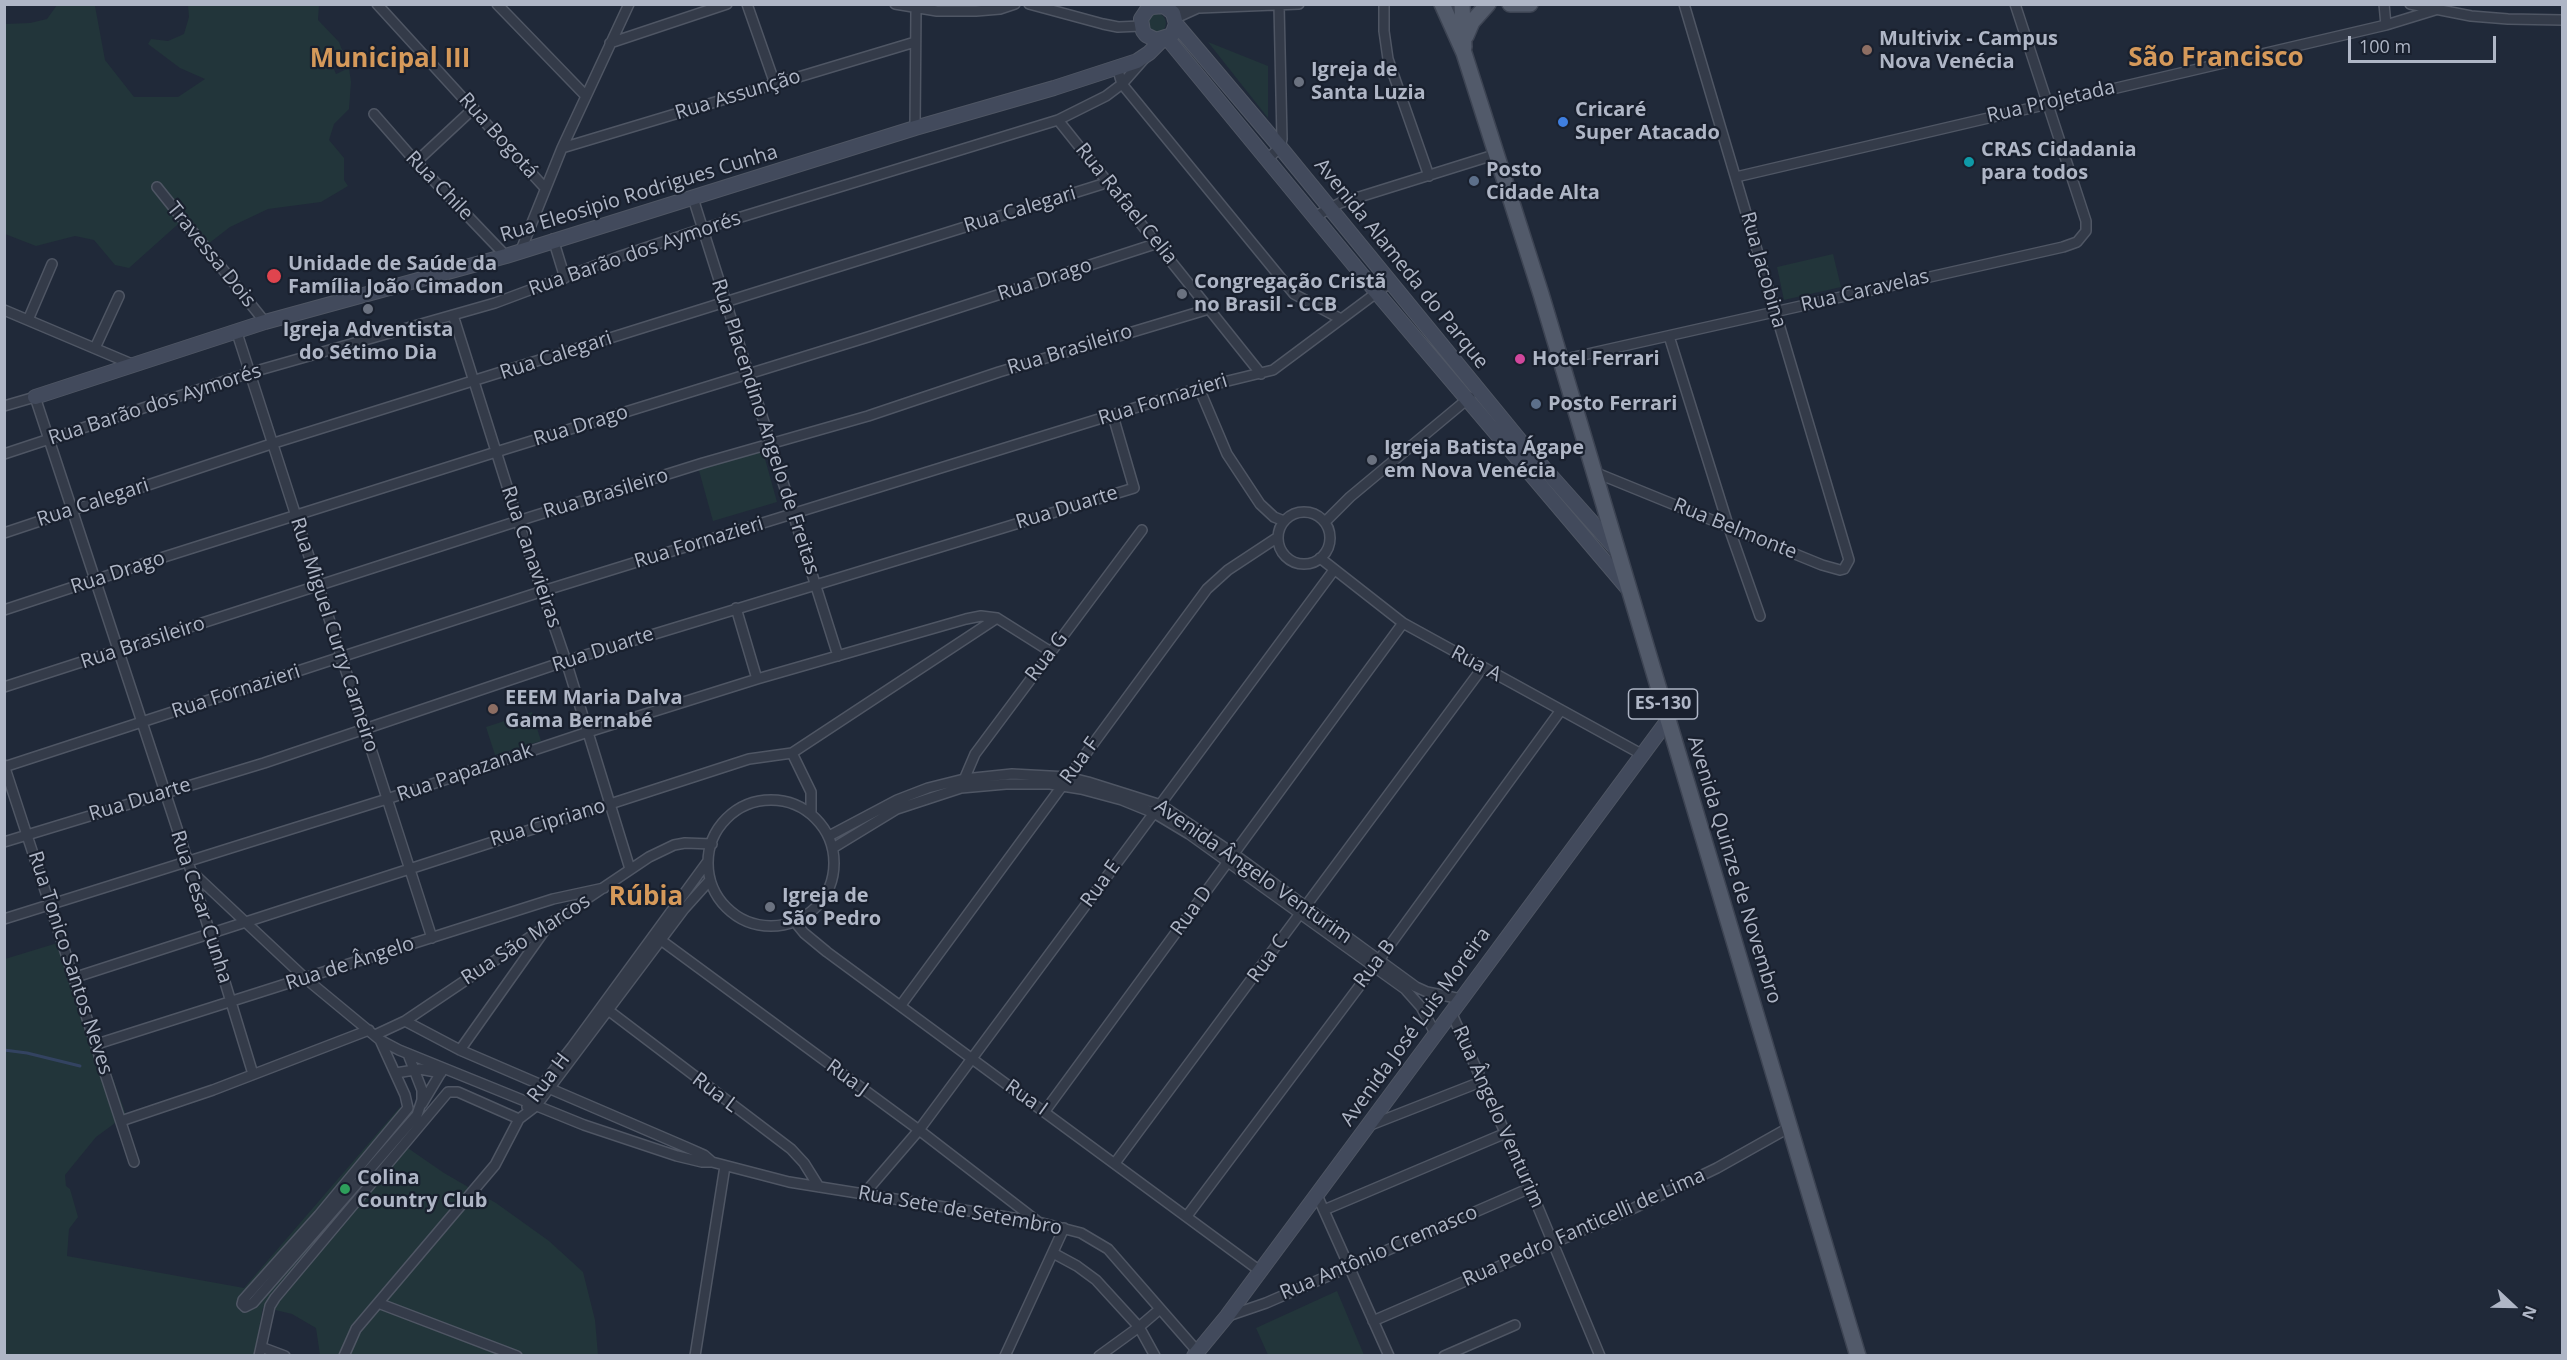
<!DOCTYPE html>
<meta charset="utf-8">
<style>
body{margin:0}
#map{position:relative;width:2567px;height:1360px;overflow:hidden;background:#202939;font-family:"Open Sans",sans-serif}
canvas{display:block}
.frame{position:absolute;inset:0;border:6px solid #afb6c6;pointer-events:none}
.north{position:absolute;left:2483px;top:1276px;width:60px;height:60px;-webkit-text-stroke:4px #19202e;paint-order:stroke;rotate:112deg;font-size:16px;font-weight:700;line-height:24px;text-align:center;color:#afb6c6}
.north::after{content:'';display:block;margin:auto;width:21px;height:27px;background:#afb6c6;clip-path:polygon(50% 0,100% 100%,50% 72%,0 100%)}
.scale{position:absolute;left:2348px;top:36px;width:148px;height:27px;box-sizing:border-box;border:3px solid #afb6c6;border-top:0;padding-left:8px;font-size:18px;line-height:21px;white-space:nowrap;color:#afb6c6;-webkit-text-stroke:4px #19202e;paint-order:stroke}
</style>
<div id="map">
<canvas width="2567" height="1360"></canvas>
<div class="frame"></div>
<div class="north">N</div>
<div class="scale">100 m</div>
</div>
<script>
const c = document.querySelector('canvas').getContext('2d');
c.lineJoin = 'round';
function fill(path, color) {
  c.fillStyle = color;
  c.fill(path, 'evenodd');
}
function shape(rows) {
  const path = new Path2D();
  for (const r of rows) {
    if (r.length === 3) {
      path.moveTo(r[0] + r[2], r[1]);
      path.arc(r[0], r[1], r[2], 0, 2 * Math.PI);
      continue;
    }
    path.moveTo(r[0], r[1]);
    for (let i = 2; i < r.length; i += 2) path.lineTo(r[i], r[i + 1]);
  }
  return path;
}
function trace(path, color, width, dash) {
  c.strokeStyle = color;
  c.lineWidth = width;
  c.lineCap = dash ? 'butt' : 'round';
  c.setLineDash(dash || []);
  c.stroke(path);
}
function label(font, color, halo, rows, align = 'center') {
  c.font = font + ' "Open Sans",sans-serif';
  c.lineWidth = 4.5;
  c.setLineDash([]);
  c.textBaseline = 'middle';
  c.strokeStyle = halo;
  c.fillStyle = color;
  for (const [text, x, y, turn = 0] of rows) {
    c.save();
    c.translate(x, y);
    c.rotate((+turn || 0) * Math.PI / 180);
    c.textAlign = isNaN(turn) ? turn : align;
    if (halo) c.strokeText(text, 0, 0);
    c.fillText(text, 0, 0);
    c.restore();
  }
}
const green = shape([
 [57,5,95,6,105,60,134,97,178,97,205,79,180,68,148,44,151,39,168,41,184,34,189,17,188,5,319,5,318,20,339,42,344,55,333,67,336,74,349,68,351,82,349,109,334,124,329,140,344,158,344,180,348,186,321,202,268,209,230,227,208,244,186,217,129,268,115,265,94,240,75,236,36,246,5,234,5,24,30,23,47,19],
 [1156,23,10],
 [1208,42,1268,66,1268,118],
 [1833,254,1841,287,1784,300,1777,267],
 [762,448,777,502,713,521,698,467],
 [532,712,541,741,495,755,486,727],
 [64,941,126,1115,96,1137,65,1175,66,1186,70,1189,78,1217,69,1229,67,1256,244,1288,400,1107,413,1127,369,1179,402,1144,444,1173,496,1203,549,1241,583,1272,595,1320,598,1355,320,1355,316,1328,292,1314,263,1307,254,1355,5,1356,5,959],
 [1337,1291,1364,1355,1268,1355,1256,1328]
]);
const stream = shape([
 [4,1050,27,1053,80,1066]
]);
const street = shape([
 [377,4,545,188],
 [497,4,586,96],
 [747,4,775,84],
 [895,4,937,11,976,11,1000,9,1015,4],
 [1029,4,1103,24,1118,27,1141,26],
 [1384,4,1384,31,1388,59,1429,176],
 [2384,4,2386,25],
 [2410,4,2471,16,2508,19,2562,20],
 [1164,6,1199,8,1299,4],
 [1176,18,1198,8],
 [610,43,727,4],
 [1117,67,1122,84,1294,294,1341,319],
 [374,114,416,162,506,256],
 [1058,120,1261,374],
 [915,128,916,9],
 [562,148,915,42],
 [1268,159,1280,147,1282,139,1279,5],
 [416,162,474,108],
 [1736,177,2386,25,2435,10],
 [157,187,265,322],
 [693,198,838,656],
 [1316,216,1340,203,1497,154],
 [553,239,565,278],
 [521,250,562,148,629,4],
 [4,310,134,365],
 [453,315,518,521,566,661,630,869],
 [28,320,52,264],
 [237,333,432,938],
 [1669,336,1729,528,1760,616],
 [95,348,119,296],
 [1561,360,2063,247,2077,242,2086,231,2086,221,2015,4],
 [1199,388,1227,454,1260,504,1274,517,1284,521],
 [4,406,35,397,191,871,253,1074],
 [4,454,249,373,495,303,618,257,702,229,1058,120,1106,96,1122,84,1144,59],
 [1594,472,1822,565,1840,570,1844,569,1849,560,1684,4],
 [1304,538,26],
 [1325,522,1350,497,1470,397],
 [4,533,271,444,1109,182],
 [1320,558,1403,623,1643,755],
 [736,608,757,679],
 [4,610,164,557,496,452,868,337,1158,243],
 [4,687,518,521,703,463,868,416,999,372,1209,309],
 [792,753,811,792,811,814],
 [4,765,134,1162],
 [4,767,543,591,1199,388,1273,370,1391,282],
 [963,782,975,754,1142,530],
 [771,863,63],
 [829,836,897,800,928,788,964,779,1012,774,1068,777,1088,782,1161,805,1234,854,1416,987,1427,992,1461,999],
 [4,842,264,763,566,661,1134,488,1113,416],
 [833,848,897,809,961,788,1006,784,1050,784,1081,789,1122,800,1154,813,1189,834,1405,989,1421,1007,1435,1033],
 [191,871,305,978,380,1040,399,1050,584,1125,677,1156,702,1162,712,1162,789,1182,1038,1222,1081,1233,1108,1249,1197,1351],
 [4,919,387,799,588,732,757,679,966,619,981,616,997,618,1051,652],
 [795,922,804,933,827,952,1260,1271],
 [654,935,919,1130,1037,1221],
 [73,978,749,759,792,753,997,618],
 [901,1005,1207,589,1228,570,1278,537],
 [604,1007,791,1149,804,1163,819,1187],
 [1451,1012,1530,1188,1600,1356],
 [405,1021,460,1050,688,1148,704,1155,712,1162],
 [375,1035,405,1021,649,857,674,845,685,843,712,844],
 [380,1040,405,1095,408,1108,319,1215,243,1300,242,1304,245,1307,253,1303,417,1115,422,1100,422,1090,408,1054],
 [97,1044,553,899,604,888],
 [460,1050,545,930],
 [396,1073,420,1069,441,1073],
 [422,1104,443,1069],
 [527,1107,528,1103,572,1047,708,861],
 [1045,1111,1403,623],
 [121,1121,213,1090,369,1030],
 [1368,1126,1483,1081],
 [1115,1163,1483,667],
 [864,1194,919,1130,1334,570],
 [1317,1195,1389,1356],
 [1324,1210,1506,1133],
 [1187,1216,1379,960,1561,710],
 [1053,1253,1077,1266,1096,1280,1139,1327,1155,1356],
 [378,1303,517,1356],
 [1228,1316,1266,1303,1530,1188],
 [1373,1321,1634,1208,1717,1168,1790,1127],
 [261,1347,285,1356],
 [259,1356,270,1306,275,1298,448,1092,458,1092,519,1119],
 [344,1356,356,1329,495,1165,519,1119,536,1106,684,909,710,880],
 [695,1356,725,1166],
 [1005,1356,1064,1228],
 [1099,1356,1139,1327,1160,1309],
 [1444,1356,1515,1325]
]);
const secondary = shape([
 [1176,24,1172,35,1156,40,1146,35,1143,31,1141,19,1147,10,1152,7,1164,6,1173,13,1176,24,1280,147,1527,449,1616,549],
 [1167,38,1377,293,1629,590],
 [35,397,265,322,506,256,915,128,1054,88,1137,61,1149,53,1162,40],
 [1194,1356,1227,1316,1668,720]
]);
const primary = shape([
 [1442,4,1464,53,1541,294,1858,1356],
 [1462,4,1464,47],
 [1510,4,1530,4],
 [1466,36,1472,22,1488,4]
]);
const markers = [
 [1867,50,6,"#8d6e63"],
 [1299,82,6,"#6b7280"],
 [1563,122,6,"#3f7fe0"],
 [1969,162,6,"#0f9aa8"],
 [1474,181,6,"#5c6f8a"],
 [274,276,8,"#e0444e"],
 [1182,294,6,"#6b7280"],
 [368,309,6,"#6b7280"],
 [1520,359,6,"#d1479c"],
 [1536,404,6,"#5c6f8a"],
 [1372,460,6,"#6b7280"],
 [493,709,6,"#8d6e63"],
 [770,907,6,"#6b7280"],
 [345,1189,6,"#2e9e5b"]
];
const shields = [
 [1663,704,69]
];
const shieldNames = [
 ["ES-130",1663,704]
];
const poiNames = [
 ["Multivix - Campus",1879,39],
 ["Nova Venécia",1879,62],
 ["Igreja de",1311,70],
 ["Santa Luzia",1311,93],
 ["Cricaré",1575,110],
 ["Super Atacado",1575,133],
 ["CRAS Cidadania",1981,150],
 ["para todos",1981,173],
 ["Posto",1486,170],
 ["Cidade Alta",1486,193],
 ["Unidade de Saúde da",288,264],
 ["Família João Cimadon",288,287],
 ["Congregação Cristã",1194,282],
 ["no Brasil - CCB",1194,305],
 ["Igreja Adventista",368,330,"center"],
 ["do Sétimo Dia",368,353,"center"],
 ["Hotel Ferrari",1532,359],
 ["Posto Ferrari",1548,404],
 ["Igreja Batista Ágape",1384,448],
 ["em Nova Venécia",1384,471],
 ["EEEM Maria Dalva",505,698],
 ["Gama Bernabé",505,721],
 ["Igreja de",782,896],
 ["São Pedro",782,919],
 ["Colina",357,1178],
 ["Country Club",357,1201]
];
const streetNames = [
 ["Rua Assunção",738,95,-17],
 ["Rua Projetada",2051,102,-13],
 ["Rua Bogotá",498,136,48],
 ["Rua Chile",439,186,46],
 ["Rua Eleosipio Rodrigues Cunha",639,194,-17],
 ["Rua Rafael Celia",1126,204,51],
 ["Rua Calegari",1020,210,-17],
 ["Rua Barão dos Aymorés",635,254,-19],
 ["Travessa Dois",211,255,51],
 ["Avenida Alameda do Parque",1401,264,51],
 ["Rua Jacobina",1763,270,74],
 ["Rua Drago",1045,280,-18],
 ["Rua Caravelas",1865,291,-13],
 ["Rua Brasileiro",1070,350,-17],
 ["Rua Calegari",556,356,-18],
 ["Rua Fornazieri",1163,400,-17],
 ["Rua Barão dos Aymorés",155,405,-18],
 ["Rua Drago",581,426,-17],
 ["Rua Placendino Angelo de Freitas",765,427,72],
 ["Rua Brasileiro",606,494,-17],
 ["Rua Calegari",93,503,-18],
 ["Rua Duarte",1067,508,-17],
 ["Rua Belmonte",1735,529,22],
 ["Rua Fornazieri",699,543,-17],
 ["Rua Canavieiras",531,557,71],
 ["Rua Drago",118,573,-18],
 ["Rua Miguel Curry Carneiro",334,635,72],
 ["Rua Brasileiro",143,643,-18],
 ["Rua Duarte",603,650,-18],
 ["Rua G",1047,657,-53],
 ["Rua A",1476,664,28],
 ["Rua Fornazieri",236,692,-18],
 ["Rua F",1080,761,-54],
 ["Rua Papazanak",465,773,-19],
 ["Rua Duarte",140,800,-17],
 ["Rua Cipriano",548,823,-17],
 ["Avenida Quinze de Novembro",1734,870,73],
 ["Avenida Ângelo Venturim",1253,872,35],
 ["Rua E",1101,884,-54],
 ["Rua Cesar Cunha",201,907,72],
 ["Rua D",1192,911,-54],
 ["Rua São Marcos",526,940,-33],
 ["Rua C",1268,959,-54],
 ["Rua Tonico Santos Neves",70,963,72],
 ["Rua de Ângelo",350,964,-18],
 ["Rua B",1375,964,-53],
 ["Avenida José Luis Moreira",1416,1027,-54],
 ["Rua H",549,1078,-53],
 ["Rua J",847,1078,36],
 ["Rua L",715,1093,37],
 ["Rua I",1026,1098,35],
 ["Rua Ângelo Venturim",1498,1117,66],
 ["Rua Sete de Setembro",960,1211,10],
 ["Rua Pedro Fanticelli de Lima",1584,1228,-24],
 ["Rua Antônio Cremasco",1379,1253,-23]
];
const districtNames = [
 ["São Francisco",2216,59],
 ["Municipal III",390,60],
 ["Rúbia",646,898]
];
fill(green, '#22353a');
trace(stream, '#334361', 3);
trace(street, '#4f5664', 12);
trace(secondary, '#4f5664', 16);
trace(primary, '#3d4453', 18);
trace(street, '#343b49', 9);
trace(secondary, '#424a5c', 14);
trace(primary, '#525a6a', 15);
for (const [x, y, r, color] of markers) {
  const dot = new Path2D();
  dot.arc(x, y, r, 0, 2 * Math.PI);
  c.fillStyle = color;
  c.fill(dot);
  trace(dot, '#19202e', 2);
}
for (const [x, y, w] of shields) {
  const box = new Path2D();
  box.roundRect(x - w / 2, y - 15, w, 30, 4.5);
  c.fillStyle = '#19202e';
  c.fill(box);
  trace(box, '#afb6c6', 1.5);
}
label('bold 18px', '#afb6c6', null, shieldNames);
label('bold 20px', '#afb6c6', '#19202e', poiNames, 'left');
label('20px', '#afb6c6', '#19202e', streetNames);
label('bold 26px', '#d5995a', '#19202e', districtNames);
</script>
